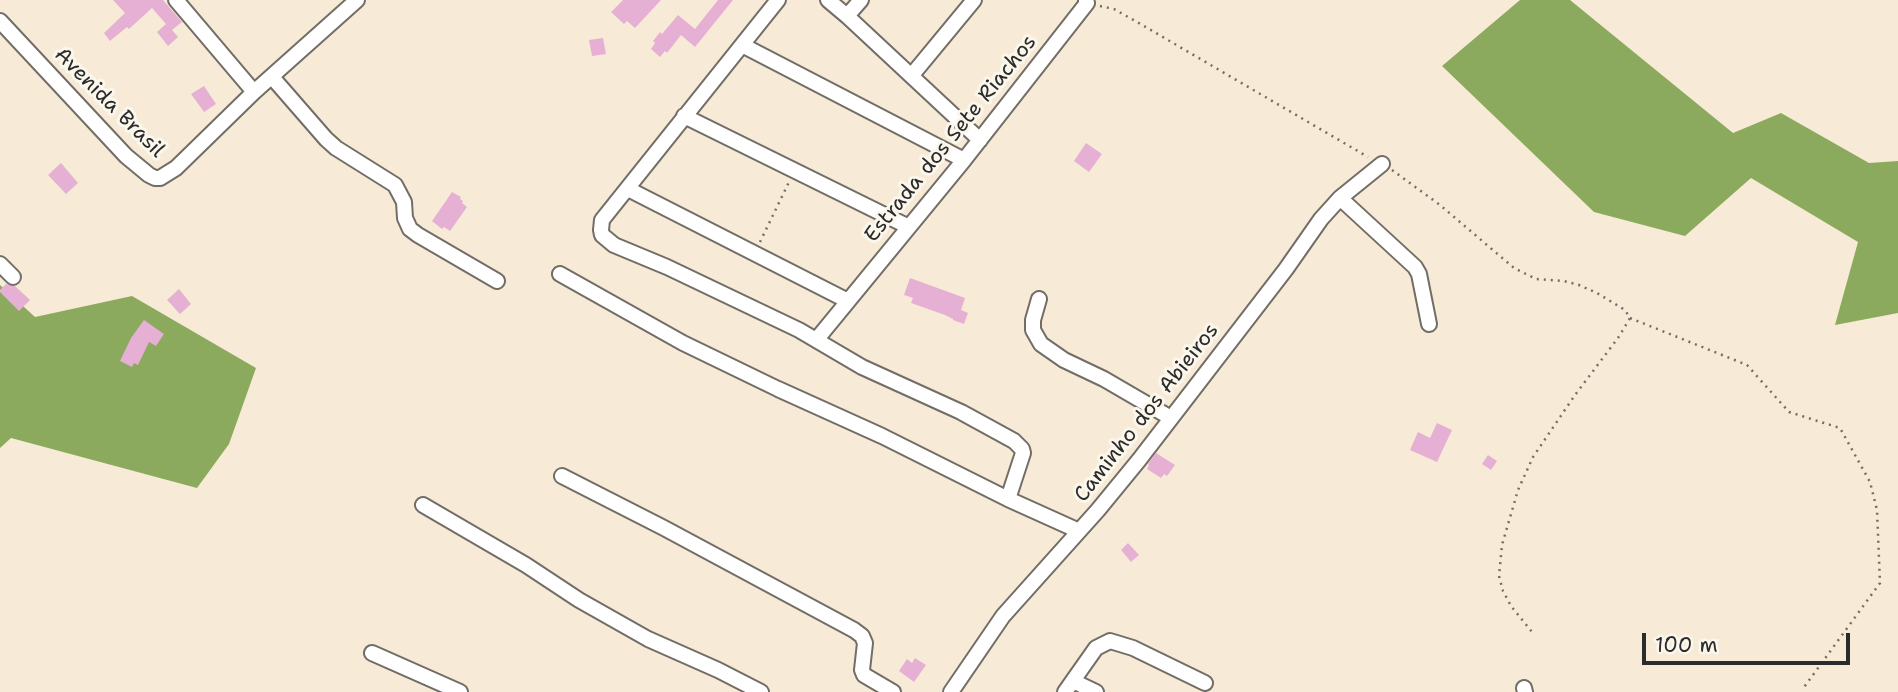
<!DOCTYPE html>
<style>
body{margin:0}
#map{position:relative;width:1898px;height:692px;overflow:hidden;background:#f7ebd7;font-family:"Shantell Sans",sans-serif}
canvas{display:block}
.scale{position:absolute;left:1642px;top:633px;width:208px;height:32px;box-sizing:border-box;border:4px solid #2b2b2b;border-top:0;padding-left:9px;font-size:21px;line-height:24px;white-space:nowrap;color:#2b2b2b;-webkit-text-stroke:5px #fbf7ec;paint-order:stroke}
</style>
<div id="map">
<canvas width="1898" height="692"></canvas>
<div class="scale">100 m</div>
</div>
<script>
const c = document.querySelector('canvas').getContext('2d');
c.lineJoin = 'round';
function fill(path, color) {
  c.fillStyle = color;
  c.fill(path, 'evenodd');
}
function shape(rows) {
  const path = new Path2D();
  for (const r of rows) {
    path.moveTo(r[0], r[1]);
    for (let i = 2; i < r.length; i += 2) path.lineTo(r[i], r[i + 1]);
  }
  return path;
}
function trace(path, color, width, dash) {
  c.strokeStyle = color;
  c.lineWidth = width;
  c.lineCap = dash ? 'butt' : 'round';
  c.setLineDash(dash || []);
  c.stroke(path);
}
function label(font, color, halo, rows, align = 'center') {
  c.font = font + ' "Shantell Sans",sans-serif';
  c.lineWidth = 6;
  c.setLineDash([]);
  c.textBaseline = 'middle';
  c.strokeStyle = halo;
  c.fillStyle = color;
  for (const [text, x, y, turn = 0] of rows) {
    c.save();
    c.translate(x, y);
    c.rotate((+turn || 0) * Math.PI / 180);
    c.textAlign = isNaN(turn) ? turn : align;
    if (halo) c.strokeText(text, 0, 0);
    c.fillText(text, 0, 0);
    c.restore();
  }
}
const forest = shape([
 [1520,0,1570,0,1733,133,1781,113,1869,163,1898,161,1898,313,1835,325,1858,242,1751,178,1685,236,1594,212,1442,66],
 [0,285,35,317,132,296,256,368,229,444,197,488,11,438,0,448]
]);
const building = shape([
 [113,0,163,0,182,22,172,30,178,37,168,46,157,32,166,24,152,8,129,29,127,27,110,41,104,33,125,13],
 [623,0,661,0,635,28,627,21,624,24,611,12],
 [718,0,733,0,695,47,681,35,667,53,665,51,660,57,651,49,655,43,653,41,660,32,662,34,678,15,695,29],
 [603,38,606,54,592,56,589,40],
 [204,86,216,104,204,112,191,94],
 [1086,143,1102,154,1089,172,1074,161],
 [61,163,78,183,66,194,48,175],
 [452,192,461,197,460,199,463,201,462,203,467,207,450,231,444,227,442,229,432,221],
 [910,278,965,298,961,310,968,313,964,324,953,320,953,319,945,315,911,303,913,298,904,295],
 [6,284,15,286,30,300,19,311,0,292,0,290],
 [179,289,191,304,180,314,167,300],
 [144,320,164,334,156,346,149,342,138,365,134,363,132,367,120,361,131,338],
 [1437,423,1452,430,1437,462,1410,450,1418,432,1430,438],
 [1156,453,1175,465,1167,476,1164,474,1161,478,1147,469,1149,465,1148,464],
 [1488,455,1497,461,1491,470,1482,464],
 [1128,543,1139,555,1131,562,1121,550],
 [915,658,926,665,914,682,899,671,907,659,912,663]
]);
const path = shape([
 [1100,6,1114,9,1144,26,1368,157],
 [1392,170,1440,205,1514,268,1536,279,1564,281,1579,285,1597,293,1625,310,1630,318,1618,338,1575,395,1533,457,1518,490,1502,545,1499,576,1503,591,1511,606,1532,632],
 [760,242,789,182],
 [1630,318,1747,365,1789,412,1840,428,1870,482,1877,510,1880,583,1802,690]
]);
const minor = shape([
 [176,0,254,92],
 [778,0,602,220,601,230,602,235,614,245,667,267,799,330,862,367,961,412,1014,441,1022,449,1023,453,1008,499],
 [828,0,847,16,980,140],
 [847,16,861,0],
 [0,21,126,156,149,175,155,178,160,178,176,168,254,92,357,0],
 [742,45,964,160],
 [912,75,974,0],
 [272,77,326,139,336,148,395,185,404,202,405,218,410,229,418,235,497,281],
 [684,116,909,227],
 [628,189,848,301],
 [1340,198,1415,267,1419,274,1429,324],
 [0,264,13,277],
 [560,274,683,343,778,389,882,436,1008,499,1079,531],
 [1039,299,1033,320,1033,330,1041,344,1064,360,1104,379,1171,418],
 [817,339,964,160,1087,3,1086,0],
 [562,476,664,528,854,630,862,636,865,643,862,670,864,675,893,692],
 [423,505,526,565,579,600,648,639,718,670,761,692],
 [372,653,460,692],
 [1073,681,1096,692],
 [1524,688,1525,692],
 [951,692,1003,616,1098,510,1139,460,1286,269,1321,219,1340,198,1382,164],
 [1065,692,1096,648,1110,641,1133,648,1205,683]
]);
const streetNames = [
 ["Avenida Brasil",109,103,45],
 ["Estrada dos Sete Riachos",951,139,-51],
 ["Caminho dos Abieiros",1147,413,-52]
];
fill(forest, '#8baa5d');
fill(building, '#e6afd4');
trace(minor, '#726e67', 18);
trace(path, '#726e67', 2.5, [2, 5]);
trace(minor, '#fff', 14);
label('21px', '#2b2b2b', '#fbf7ec', streetNames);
</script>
